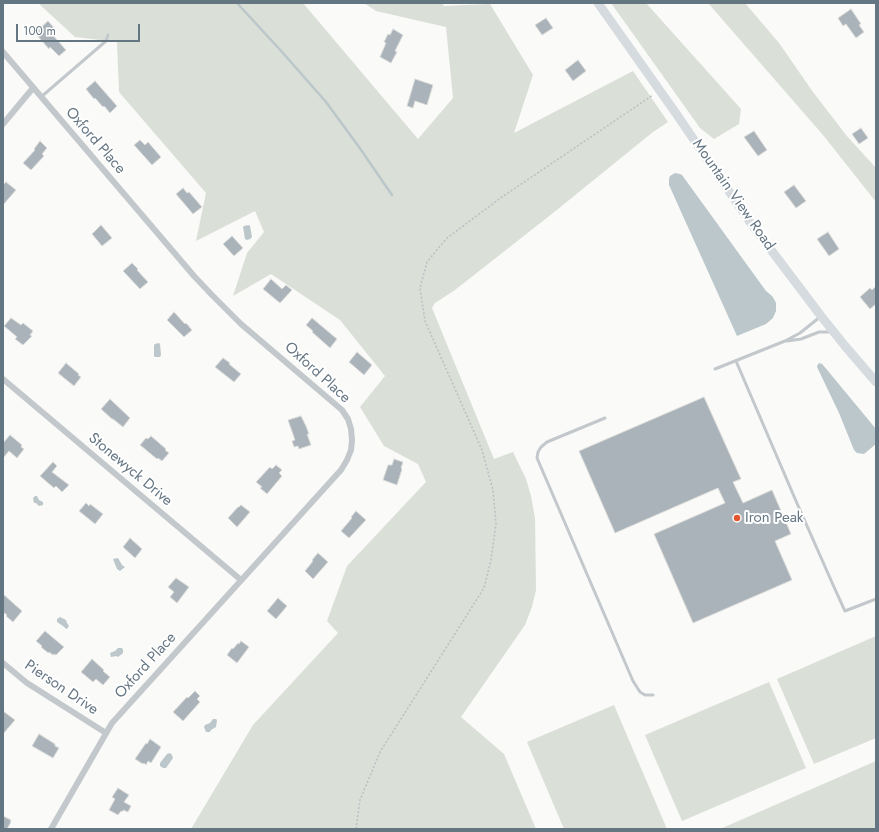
<!DOCTYPE html>
<style>
body{margin:0}
#map{position:relative;width:879px;height:832px;overflow:hidden;background:#fafaf8;font-family:Jost,sans-serif}
canvas{display:block}
.frame{position:absolute;inset:0;border:4px solid #657683;pointer-events:none}
.scale{position:absolute;left:16px;top:24px;width:124px;height:18px;box-sizing:border-box;border:2px solid #657683;border-top:0;padding-left:5px;font-size:12px;line-height:14px;white-space:nowrap;color:#657683;-webkit-text-stroke:3px #fff;paint-order:stroke}
</style>
<div id="map">
<canvas width="879" height="832"></canvas>
<div class="frame"></div>
<div class="scale">100 m</div>
</div>
<script>
const c = document.querySelector('canvas').getContext('2d');
c.lineJoin = 'round';
function fill(path, color) {
  c.fillStyle = color;
  c.fill(path, 'evenodd');
}
function shape(rows) {
  const path = new Path2D();
  for (const r of rows) {
    path.moveTo(r[0], r[1]);
    for (let i = 2; i < r.length; i += 2) path.lineTo(r[i], r[i + 1]);
  }
  return path;
}
function trace(path, color, width, dash) {
  c.strokeStyle = color;
  c.lineWidth = width;
  c.lineCap = dash ? 'butt' : 'round';
  c.setLineDash(dash || []);
  c.stroke(path);
}
function label(font, color, halo, rows, align = 'center') {
  c.font = font + ' Jost,sans-serif';
  c.lineWidth = 4;
  c.setLineDash([]);
  c.textBaseline = 'middle';
  c.strokeStyle = halo;
  c.fillStyle = color;
  for (const [text, x, y, turn = 0] of rows) {
    c.save();
    c.translate(x, y);
    c.rotate((+turn || 0) * Math.PI / 180);
    c.textAlign = isNaN(turn) ? turn : align;
    if (halo) c.strokeText(text, 0, 0);
    c.fillText(text, 0, 0);
    c.restore();
  }
}
const green = shape([
 [38,3,303,3,418,139,453,98,446,27,376,11,364,3,442,3,444,6,490,4,533,75,514,133,633,71,668,122,653,132,553,213,455,290,435,303,432,308,494,459,513,452,526,479,531,496,535,518,536,590,532,607,525,625,461,717,504,754,536,829,191,829,253,725,338,633,327,621,347,566,426,482,418,464,384,446,360,407,385,376,340,320,271,274,233,296,247,253,264,232,255,211,196,241,206,193,119,92,117,42,75,37],
 [611,3,646,3,741,109,739,124,714,139,700,128],
 [708,3,745,3,779,43,813,92,846,135,876,168,876,202,823,135],
 [876,636,876,738,814,764,777,679],
 [769,682,806,768,682,821,645,735],
 [614,705,667,829,564,829,527,742],
 [876,761,876,829,720,829]
]);
const water = shape([
 [675,173,680,174,682,175,766,291,772,296,774,299,776,303,776,311,773,318,766,324,737,336,669,185,669,179,670,176],
 [249,225,250,226,252,237,250,239,247,240,245,239,243,227,244,226],
 [159,343,160,344,161,355,160,357,155,357,154,356,154,345,155,344],
 [819,363,822,364,823,365,876,429,876,444,864,454,857,453,854,450,839,413,817,367,817,366],
 [35,496,37,496,39,500,43,502,43,505,39,506,36,503,34,503,33,498],
 [118,558,122,565,125,567,120,571,117,569,113,559],
 [60,617,66,620,67,623,69,626,67,629,65,628,63,626,57,622,57,619],
 [118,648,122,648,123,650,123,653,118,657,116,656,111,657,110,653,115,651],
 [213,719,216,719,217,720,216,727,211,730,210,732,206,732,204,727,205,725,210,723],
 [170,753,172,755,173,758,166,768,163,768,160,766,160,763,167,754]
]);
const stream = shape([
 [237,3,283,53,326,102,359,147,392,195]
]);
const building = shape([
 [851,9,861,24,859,25,864,32,856,38,846,24,843,26,838,18,851,9],
 [546,18,553,28,542,35,535,25,546,18],
 [48,21,55,29,51,33,66,50,59,56,50,47,49,49,35,33,48,21],
 [393,29,403,35,395,51,397,52,391,63,380,57,386,43,384,42,388,34,390,35,393,29],
 [578,60,586,71,573,81,565,70,578,60],
 [415,79,433,85,427,105,415,101,413,108,407,106,415,79],
 [95,81,117,106,110,113,104,106,103,107,95,98,94,99,86,89,95,81],
 [861,128,868,138,859,144,852,134,861,128],
 [754,131,767,150,758,156,744,137,754,131],
 [140,140,145,145,148,142,161,157,152,165,134,145,140,140],
 [40,141,47,148,42,154,44,156,31,170,23,163,35,150,34,149,40,141],
 [6,182,16,190,3,205,3,185,6,182],
 [794,185,806,201,796,208,784,192,794,185],
 [183,188,187,193,189,192,202,207,193,214,176,194,183,188],
 [101,225,112,238,102,246,92,234,101,225],
 [828,232,839,249,829,256,817,239,828,232],
 [232,236,243,248,234,256,223,244,232,236],
 [132,263,138,269,137,270,148,282,140,289,123,271,132,263],
 [271,279,282,289,286,285,292,290,280,303,263,289,271,279],
 [876,286,876,304,870,309,860,297,870,288,872,290,876,286],
 [174,312,185,324,186,323,192,330,184,337,167,320,174,312],
 [11,318,21,325,23,323,33,331,30,335,32,336,23,345,15,339,17,337,4,326,11,318],
 [312,318,337,339,330,348,312,332,313,331,306,325,312,318],
 [357,352,372,365,364,375,349,362,357,352],
 [223,358,230,363,229,364,241,374,234,382,215,367,223,358],
 [66,363,79,374,78,375,81,377,74,386,58,373,66,363],
 [704,397,741,479,733,482,743,503,772,490,791,534,775,541,792,580,693,623,654,534,725,503,718,488,615,533,579,451,704,397],
 [110,399,130,418,123,427,113,419,112,419,101,409,110,399],
 [301,416,306,426,309,434,307,434,311,445,299,449,298,446,294,447,292,441,295,440,288,420,301,416],
 [10,435,22,445,21,447,24,449,17,458,9,451,3,458,3,443,10,435],
 [151,436,166,449,165,450,169,453,162,461,158,458,157,459,140,445,146,438,148,439,151,436],
 [394,459,403,462,401,468,402,469,397,485,383,480,388,465,392,465,394,459],
 [53,462,57,466,52,472,69,485,62,492,56,486,54,488,40,476,53,462],
 [276,465,282,470,279,473,282,476,267,494,260,488,262,487,256,482,270,467,272,469,276,465],
 [86,503,89,506,90,504,103,514,95,524,79,511,86,503],
 [241,505,250,512,237,527,228,518,238,507,239,507,241,505],
 [356,511,366,520,349,538,341,531,352,518,351,517,356,511],
 [130,538,142,549,135,558,123,547,130,538],
 [318,553,328,562,313,579,305,571,313,561,312,560,318,553],
 [176,578,189,587,177,603,170,597,174,592,168,587,176,578],
 [3,594,22,611,13,622,6,616,7,615,3,612,3,594],
 [278,598,287,606,276,619,267,611,278,598],
 [45,631,64,647,56,655,54,654,53,655,49,652,49,653,47,652,41,647,42,646,36,641,45,631],
 [241,641,249,647,237,663,227,655,232,648,233,649,238,643,239,644,241,641],
 [92,659,104,670,103,671,110,677,103,685,96,679,93,682,81,672,92,659],
 [195,691,200,696,197,699,200,702,183,721,173,712,187,697,188,698,195,691],
 [3,711,15,720,3,734,3,711],
 [39,734,55,744,55,746,59,748,53,758,32,746,39,734],
 [150,739,161,747,151,763,148,761,146,765,144,763,143,764,135,759,146,743,147,744,150,739],
 [118,788,129,795,124,802,131,806,128,812,123,810,122,812,121,811,118,815,109,810,115,799,112,797,118,788],
 [3,816,11,820,10,822,11,822,7,829,3,829,3,816]
]);
const path = shape([
 [356,829,360,800,380,752,484,588,491,560,496,524,493,490,482,450,425,321,420,288,427,262,447,238,502,197,653,95]
]);
const lane = shape([
 [41,97,106,41,108,35],
 [787,341,801,339,819,332,831,332],
 [736,361,796,501,834,587,845,611,876,599],
 [715,369,785,341,800,333,820,317],
 [605,418,547,442,541,447,538,452,537,458,633,681,640,692,645,695,653,695]
]);
const street = shape([
 [3,52,194,276,211,294,241,324,342,410,348,419,351,429,352,440,351,450,347,460,341,470,112,723,51,829],
 [3,124,33,88],
 [3,379,241,580],
 [3,663,27,683,106,733]
]);
const secondary = shape([
 [598,3,675,112,750,222,821,316,845,346,876,382]
]);
const markers = [
 [737,518,4,"#e4572e"]
];
const streetNames = [
 ["Oxford Place",95,141,49],
 ["Mountain View Road",733,195,55],
 ["Oxford Place",317,373,42],
 ["Stonewyck Drive",130,470,40],
 ["Oxford Place",146,666,-48],
 ["Pierson Drive",61,688,34]
];
const poiNames = [
 ["Iron Peak",745,518]
];
fill(green, '#dadfd7');
fill(water, '#bbc7cb');
trace(stream, '#bbc7cb', 2.5);
fill(building, '#aab3b9');
trace(building, '#dcdcda', 1);
trace(path, '#bbbfc2', 1.5, [2, 2]);
trace(lane, '#c3c8cc', 3);
trace(street, '#c3c8cc', 6);
trace(secondary, '#d6dbdf', 9);
for (const [x, y, r, color] of markers) {
  const dot = new Path2D();
  dot.arc(x, y, r, 0, 2 * Math.PI);
  c.fillStyle = color;
  c.fill(dot);
  trace(dot, '#fff', 1.5);
}
label('15px', '#657683', '#fff', streetNames);
label('15px', '#657683', '#fff', poiNames, 'left');
</script>
